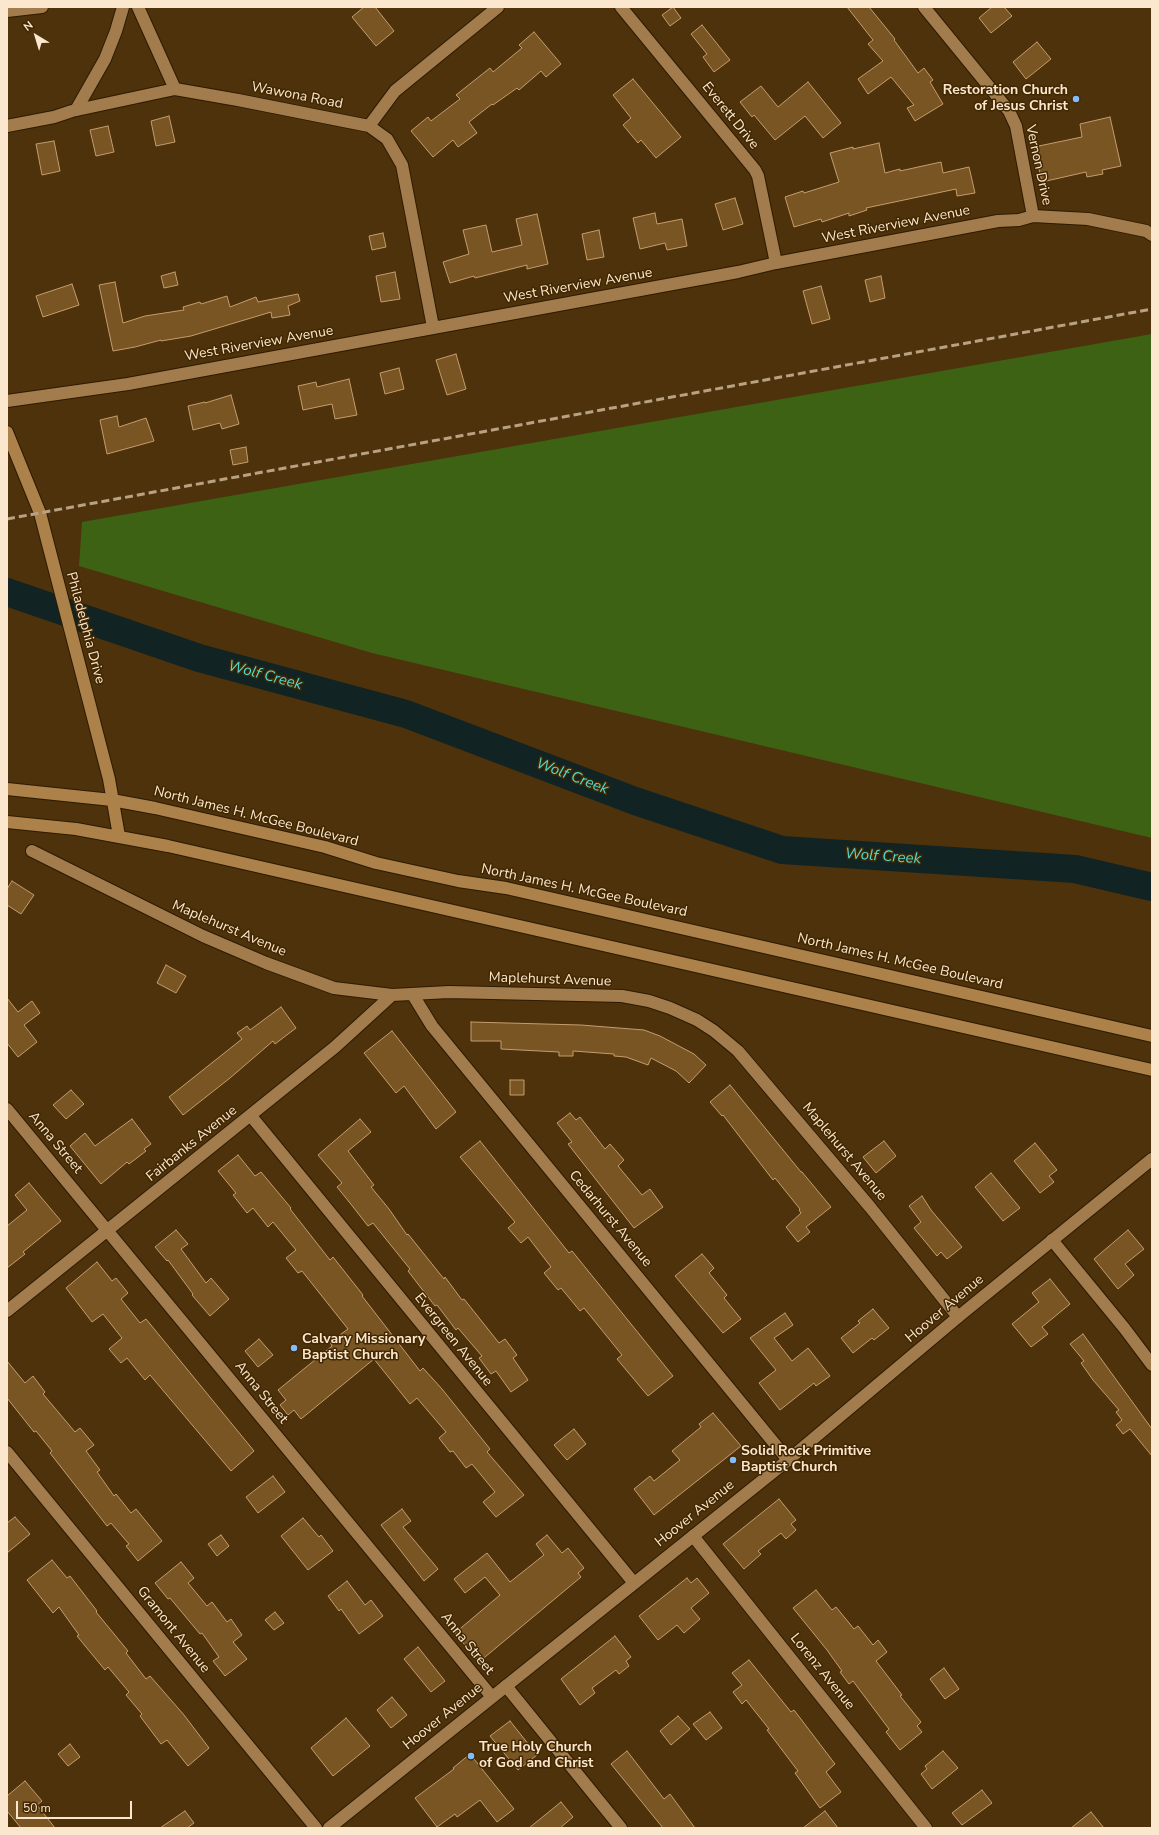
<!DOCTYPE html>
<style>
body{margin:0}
#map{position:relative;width:1159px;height:1835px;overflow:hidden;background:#4d320c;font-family:"Nunito Sans",sans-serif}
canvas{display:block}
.frame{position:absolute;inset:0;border:8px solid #fbe6ce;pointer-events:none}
.north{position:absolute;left:16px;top:16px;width:40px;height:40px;-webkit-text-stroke:3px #422800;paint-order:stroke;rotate:322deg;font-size:11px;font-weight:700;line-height:16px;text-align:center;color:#fbe6ce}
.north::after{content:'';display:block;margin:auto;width:14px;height:18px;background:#fbe6ce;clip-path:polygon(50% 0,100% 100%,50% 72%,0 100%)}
.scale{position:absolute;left:16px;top:1801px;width:116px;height:18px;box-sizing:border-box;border:2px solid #fbe6ce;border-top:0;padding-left:5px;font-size:12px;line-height:14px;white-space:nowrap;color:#fbe6ce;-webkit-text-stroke:3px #422800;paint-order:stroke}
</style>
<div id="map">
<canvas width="1159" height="1835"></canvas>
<div class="frame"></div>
<div class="north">N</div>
<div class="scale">50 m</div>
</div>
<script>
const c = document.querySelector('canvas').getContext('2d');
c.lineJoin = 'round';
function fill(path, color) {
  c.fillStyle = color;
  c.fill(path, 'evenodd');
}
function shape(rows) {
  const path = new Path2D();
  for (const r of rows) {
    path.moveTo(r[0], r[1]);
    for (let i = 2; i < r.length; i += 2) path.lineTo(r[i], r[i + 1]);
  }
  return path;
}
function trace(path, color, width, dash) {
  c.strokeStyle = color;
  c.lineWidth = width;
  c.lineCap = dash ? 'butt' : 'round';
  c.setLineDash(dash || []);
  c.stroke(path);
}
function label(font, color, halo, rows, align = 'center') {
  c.font = font + ' "Nunito Sans",sans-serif';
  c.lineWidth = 3;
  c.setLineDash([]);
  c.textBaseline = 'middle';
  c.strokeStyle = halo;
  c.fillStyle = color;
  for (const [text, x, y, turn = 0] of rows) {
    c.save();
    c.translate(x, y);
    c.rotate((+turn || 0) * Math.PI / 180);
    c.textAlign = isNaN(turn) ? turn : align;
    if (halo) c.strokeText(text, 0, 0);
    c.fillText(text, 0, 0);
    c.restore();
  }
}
const green = shape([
 [1152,334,1152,838,372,653,79,566,82,522]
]);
const river = shape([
 [7,592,199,658,406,714,635,801,782,850,1075,869,1152,887]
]);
const building = shape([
 [364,7,375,7,394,31,376,46,352,17,364,7],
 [673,7,681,18,670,26,662,15,673,7],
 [847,7,869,7,895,39,894,40,918,73,924,68,933,80,930,82,943,104,915,121,907,108,914,105,891,77,868,94,858,79,883,61,868,44,873,40,847,7],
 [992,7,1004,7,1012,16,991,33,979,18,992,7],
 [702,25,730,60,714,72,703,57,707,54,691,34,702,25],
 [534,32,561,64,546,77,541,71,519,90,517,88,493,105,492,104,469,122,477,133,458,147,453,140,433,157,411,131,428,117,431,121,460,99,456,95,490,68,493,72,522,48,519,45,534,32],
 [1037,42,1051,59,1026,79,1013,62,1037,42],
 [633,79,681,137,656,158,641,140,638,143,623,125,631,118,613,95,633,79],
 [808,82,841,123,823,138,805,116,775,140,754,115,752,117,740,102,761,86,778,107,808,82],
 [169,116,175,142,156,146,151,121,169,116],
 [1110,117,1121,166,1102,170,1103,174,1087,177,1086,172,1042,182,1034,147,1082,137,1080,124,1110,117],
 [108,126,114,152,96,156,90,130,108,126],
 [54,141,60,171,42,175,36,144,54,141],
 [879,143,885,173,900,169,900,171,941,162,943,173,969,167,975,193,957,196,956,189,866,208,867,210,849,216,849,213,822,222,821,219,794,227,785,197,803,191,804,193,839,182,830,153,853,147,853,149,879,143],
 [735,198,743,224,723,230,715,204,735,198],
 [655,213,657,224,682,219,687,246,667,250,665,243,640,249,633,218,655,213],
 [537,214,548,264,527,269,527,265,475,278,474,276,450,283,443,262,469,254,463,230,486,225,492,252,522,245,516,219,537,214],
 [599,230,604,257,587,260,582,234,599,230],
 [383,233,386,247,372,250,369,236,383,233],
 [175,272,178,285,164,288,161,276,175,272],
 [395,272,400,299,381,302,376,276,395,272],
 [881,276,885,298,870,302,865,280,881,276],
 [115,282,123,323,145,316,184,310,183,307,200,302,201,304,227,296,230,307,256,297,258,302,298,294,300,301,288,306,290,315,272,318,271,312,191,336,161,341,161,340,135,347,113,351,99,285,115,282],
 [72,284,79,305,43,317,36,296,72,284],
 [821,286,830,319,812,324,803,291,821,286],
 [456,354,466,389,447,395,436,360,456,354],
 [399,368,404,389,385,394,380,373,399,368],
 [349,379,357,415,335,419,332,404,303,410,298,386,316,382,317,387,349,379],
 [231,395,239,424,222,429,220,423,193,430,188,406,205,402,205,403,231,395],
 [117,416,119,427,146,418,154,441,107,454,100,420,117,416],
 [246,447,248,462,233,465,230,450,246,447],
 [12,881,34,895,21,914,7,905,7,889,12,881],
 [166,965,186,976,176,993,157,983,166,965],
 [7,998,18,1012,32,1001,40,1013,24,1025,37,1042,18,1057,7,1043,7,998],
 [281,1007,296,1028,275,1044,273,1041,230,1078,183,1115,169,1097,242,1039,237,1033,247,1026,250,1030,281,1007],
 [471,1022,581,1025,644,1030,660,1036,694,1054,706,1065,689,1083,676,1071,651,1058,648,1065,626,1057,614,1056,614,1054,573,1051,573,1056,559,1056,559,1052,501,1049,501,1041,471,1041,471,1022],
 [392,1031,456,1112,436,1129,404,1086,396,1093,364,1053,392,1031],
 [510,1080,524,1080,524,1095,510,1095,510,1080],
 [730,1085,801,1172,802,1172,831,1207,806,1227,810,1232,798,1242,786,1227,801,1213,799,1210,800,1209,775,1178,773,1180,723,1115,722,1116,710,1102,730,1085],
 [71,1090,84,1104,66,1119,53,1105,71,1090],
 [570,1113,576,1120,580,1117,605,1149,610,1144,624,1160,618,1166,642,1195,650,1189,663,1207,634,1228,568,1144,572,1142,557,1123,570,1113],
 [132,1119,151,1144,144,1149,146,1151,129,1164,127,1162,101,1184,70,1146,85,1133,95,1146,132,1119],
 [360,1119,371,1132,348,1151,374,1185,371,1187,389,1209,407,1235,408,1234,444,1279,445,1277,462,1300,464,1299,499,1343,505,1339,517,1355,513,1358,528,1380,511,1392,496,1371,491,1374,479,1358,482,1356,458,1328,456,1330,437,1305,435,1306,408,1271,410,1269,373,1223,368,1226,350,1203,337,1187,342,1183,318,1155,360,1119],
 [480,1141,569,1253,572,1251,673,1376,648,1396,617,1359,622,1355,584,1308,580,1311,561,1288,558,1290,544,1273,551,1267,528,1237,521,1243,508,1228,515,1222,460,1157,480,1141],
 [884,1141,896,1156,876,1173,863,1157,884,1141],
 [1035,1143,1057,1170,1049,1176,1054,1182,1040,1193,1014,1161,1035,1143],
 [238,1155,255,1176,261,1172,291,1208,290,1209,330,1260,333,1257,363,1295,362,1296,420,1371,423,1368,442,1389,490,1449,487,1452,524,1495,496,1517,483,1502,495,1492,472,1464,466,1468,453,1451,450,1452,439,1438,446,1432,417,1398,410,1404,374,1359,301,1419,294,1410,288,1415,280,1405,286,1400,278,1390,332,1346,330,1342,348,1329,302,1271,298,1273,286,1258,296,1250,273,1222,268,1227,253,1208,247,1213,233,1195,236,1193,218,1171,238,1155],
 [991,1173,1020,1208,1003,1221,975,1187,991,1173],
 [29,1183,61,1221,29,1247,23,1252,25,1254,7,1268,7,1226,27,1210,15,1195,29,1183],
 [922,1196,931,1210,962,1247,947,1259,941,1252,937,1256,914,1228,921,1222,909,1206,922,1196],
 [176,1230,188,1244,181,1249,206,1283,211,1278,229,1299,210,1316,192,1295,193,1294,168,1260,167,1261,155,1247,176,1230],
 [1128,1230,1144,1249,1125,1264,1134,1275,1118,1289,1094,1259,1128,1230],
 [702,1254,714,1268,709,1273,727,1295,724,1298,741,1319,723,1333,675,1276,702,1254],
 [97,1262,112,1281,116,1278,128,1293,121,1299,140,1323,146,1319,254,1451,231,1471,150,1375,145,1380,127,1358,121,1363,109,1349,122,1338,103,1314,92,1322,66,1288,97,1262],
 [1050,1279,1070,1304,1042,1327,1048,1334,1031,1347,1012,1324,1039,1302,1032,1293,1050,1279],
 [873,1309,889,1328,874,1340,872,1338,853,1353,841,1338,860,1323,858,1321,873,1309],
 [785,1313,793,1325,774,1338,792,1361,808,1348,830,1376,816,1386,814,1383,780,1410,759,1383,776,1370,750,1338,785,1313],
 [1083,1334,1152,1429,1152,1456,1130,1429,1123,1434,1116,1425,1122,1420,1116,1412,1119,1410,1093,1380,1081,1363,1084,1361,1070,1344,1083,1334],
 [259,1339,273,1355,258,1367,245,1351,259,1339],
 [7,1361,25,1383,33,1376,45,1392,43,1394,75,1432,80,1428,94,1445,86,1451,100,1470,97,1472,114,1496,116,1494,131,1513,136,1509,162,1541,138,1561,126,1546,129,1544,111,1523,107,1526,50,1453,52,1451,36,1431,34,1432,7,1398,7,1361],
 [713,1413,741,1446,654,1515,634,1489,650,1476,654,1481,680,1460,672,1451,701,1427,699,1424,713,1413],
 [574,1429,586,1444,567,1460,554,1445,574,1429],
 [273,1476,285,1492,258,1513,246,1497,273,1476],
 [779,1499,796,1520,791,1524,796,1530,786,1539,781,1533,758,1551,761,1554,744,1569,723,1544,779,1499],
 [402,1509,411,1521,403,1527,438,1569,424,1581,381,1525,402,1509],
 [15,1517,30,1534,7,1553,7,1523,15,1517],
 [303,1518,319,1537,321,1535,333,1551,308,1570,281,1536,303,1518],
 [221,1535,229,1546,217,1556,208,1544,221,1535],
 [547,1535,562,1553,568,1548,584,1568,578,1573,581,1577,479,1662,455,1633,500,1595,485,1577,465,1593,454,1579,487,1553,510,1582,544,1555,536,1544,547,1535],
 [52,1560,67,1578,70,1576,80,1589,97,1611,96,1612,128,1651,126,1653,146,1679,150,1676,184,1715,209,1748,188,1766,167,1740,161,1744,140,1716,142,1714,126,1695,129,1692,108,1667,105,1670,77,1636,79,1635,59,1607,53,1613,27,1580,52,1560],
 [181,1562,194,1578,188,1583,207,1606,212,1602,227,1622,231,1619,242,1635,233,1642,247,1659,225,1676,213,1661,219,1657,202,1633,200,1634,170,1598,168,1599,155,1583,181,1562],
 [687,1578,691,1583,697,1578,709,1593,691,1608,700,1619,684,1633,677,1625,658,1640,639,1616,687,1578],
 [347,1581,365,1605,371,1600,383,1616,359,1634,341,1609,339,1611,328,1596,347,1581],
 [816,1590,832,1610,836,1607,854,1629,858,1626,873,1645,878,1640,887,1652,876,1661,902,1695,900,1696,921,1722,917,1726,922,1732,900,1750,886,1732,889,1729,853,1681,849,1684,840,1672,842,1671,827,1650,793,1608,816,1590],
 [275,1612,284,1623,274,1630,265,1620,275,1612],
 [615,1636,631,1657,626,1661,629,1666,619,1674,616,1670,592,1688,595,1693,580,1705,561,1679,615,1636],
 [418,1647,445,1681,431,1692,404,1659,418,1647],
 [749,1660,791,1712,794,1710,835,1764,826,1772,841,1792,820,1808,795,1773,798,1771,767,1730,769,1729,746,1700,742,1704,733,1692,742,1685,732,1673,749,1660],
 [944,1668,959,1689,945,1699,930,1679,944,1668],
 [392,1697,407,1715,391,1728,377,1710,392,1697],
 [710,1712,722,1728,706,1740,693,1724,710,1712],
 [678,1716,690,1729,671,1745,660,1731,678,1716],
 [346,1718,370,1746,333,1776,311,1748,346,1718],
 [510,1721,537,1755,518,1770,490,1736,510,1721],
 [70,1744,80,1757,68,1766,58,1754,70,1744],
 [627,1751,664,1799,670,1794,695,1828,663,1828,611,1764,627,1751],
 [943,1751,958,1768,932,1789,921,1774,927,1769,925,1766,943,1751],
 [470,1754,514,1809,497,1822,480,1800,457,1817,455,1814,437,1827,415,1798,454,1769,453,1768,470,1754],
 [25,1781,42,1801,37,1805,55,1828,21,1828,7,1811,7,1796,25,1781],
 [982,1790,992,1803,962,1825,952,1813,982,1790],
 [561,1802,573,1817,560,1828,529,1828,561,1802],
 [185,1811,194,1823,187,1828,160,1828,185,1811],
 [825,1811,838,1828,803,1828,825,1811],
 [1091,1812,1104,1828,1071,1828,1091,1812]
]);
const minor = shape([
 [138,7,175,89],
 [621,7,755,170,758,176,776,263],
 [924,7,1009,111,1016,126,1033,216],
 [7,11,42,7],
 [76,110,105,59,116,31,123,7],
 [32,851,203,936,266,963,334,988,392,995,449,992,622,996,649,1001,670,1008,697,1020,714,1031,738,1051,870,1207,958,1317],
 [413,995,432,1026,788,1460],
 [7,1109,492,1697],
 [251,1116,634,1583],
 [1052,1240,1125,1329,1152,1365],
 [7,1311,335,1047,392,995],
 [7,1452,316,1828],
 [693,1536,926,1828],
 [506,1686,621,1828]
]);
const tertiary = shape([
 [7,126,54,117,72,111,175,89,238,100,369,126,387,139,402,165,433,327],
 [369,126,395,91,498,7],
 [7,401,128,384,738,272,776,263,998,221,1019,220,1033,216,1088,219,1146,231,1152,235],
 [329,1828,788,1460,958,1317,1152,1159]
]);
const secondary = shape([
 [7,432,40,513,109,779,119,836],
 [7,789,112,800,155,808,325,847,376,863,458,881,506,888,1152,1036],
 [7,822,76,829,168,846,1152,1070]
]);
const rail = shape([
 [7,519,1152,309]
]);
const markers = [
 [1076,99,4,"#84bcfb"],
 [294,1348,4,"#84bcfb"],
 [733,1460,4,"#84bcfb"],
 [471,1756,4,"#84bcfb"]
];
const poiNames = [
 ["Restoration Church",1068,91,"right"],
 ["of Jesus Christ",1068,107,"right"],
 ["Calvary Missionary",302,1340],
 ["Baptist Church",302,1356],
 ["Solid Rock Primitive",741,1452],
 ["Baptist Church",741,1468],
 ["True Holy Church",479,1748],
 ["of God and Christ",479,1764]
];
const streetNames = [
 ["Wawona Road",297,96,11],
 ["Everett Drive",730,116,51],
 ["Vernon Drive",1038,165,78],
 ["West Riverview Avenue",896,225,-11],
 ["West Riverview Avenue",578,286,-10],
 ["West Riverview Avenue",259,344,-10],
 ["Philadelphia Drive",85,628,75],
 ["North James H. McGee Boulevard",256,817,14],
 ["North James H. McGee Boulevard",584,891,12],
 ["Maplehurst Avenue",229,929,23],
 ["North James H. McGee Boulevard",900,962,13],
 ["Maplehurst Avenue",550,980,2],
 ["Anna Street",55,1143,50],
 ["Fairbanks Avenue",192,1144,-39],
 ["Maplehurst Avenue",844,1152,50],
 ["Cedarhurst Avenue",610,1219,50],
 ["Hoover Avenue",945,1309,-40],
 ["Evergreen Avenue",453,1340,51],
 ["Anna Street",261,1393,51],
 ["Hoover Avenue",695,1514,-39],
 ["Gramont Avenue",173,1630,51],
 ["Anna Street",467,1644,51],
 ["Lorenz Avenue",822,1672,51],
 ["Hoover Avenue",443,1717,-39]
];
const waterNames = [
 ["Wolf Creek",265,676,15],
 ["Wolf Creek",572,777,21],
 ["Wolf Creek",883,857,4]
];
fill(green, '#3d6214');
trace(river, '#112322', 28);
fill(building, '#795524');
trace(building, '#c59d6d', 1);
trace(minor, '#2d1b02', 14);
trace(tertiary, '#2d1b02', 14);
trace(secondary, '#2d1b02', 14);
trace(minor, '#a27c4c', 12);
trace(tertiary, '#a27c4c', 12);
trace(secondary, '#ac814a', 12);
trace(rail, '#b9a284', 3, [8, 4]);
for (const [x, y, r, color] of markers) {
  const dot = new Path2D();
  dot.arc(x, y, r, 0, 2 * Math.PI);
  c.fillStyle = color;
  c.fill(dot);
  trace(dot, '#422800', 1.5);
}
label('bold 14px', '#fbe6ce', '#422800', poiNames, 'left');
label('14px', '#fbe6ce', '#422800', streetNames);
label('italic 15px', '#4fdad5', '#422800', waterNames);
</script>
